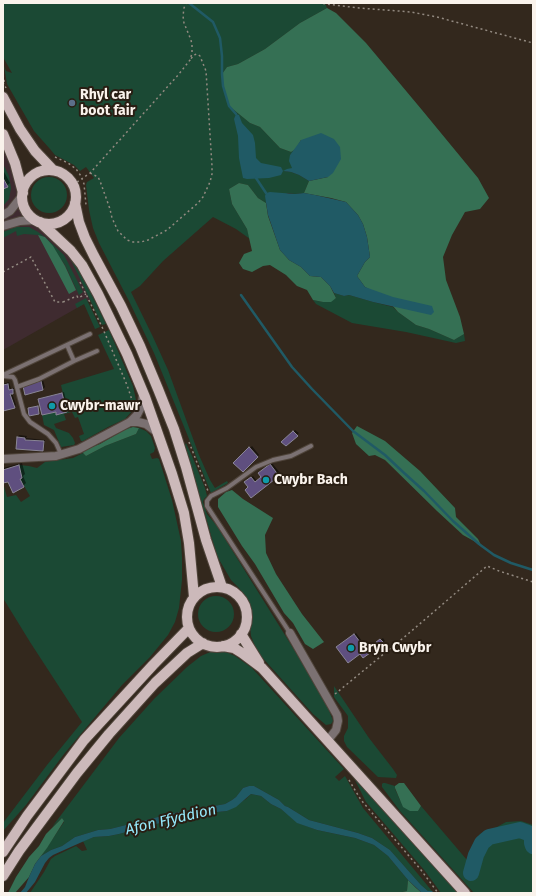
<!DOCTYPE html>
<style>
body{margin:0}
#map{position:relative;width:536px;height:896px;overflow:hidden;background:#33281d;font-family:"Fira Sans",sans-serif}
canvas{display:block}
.frame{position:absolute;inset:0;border:4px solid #faf3ec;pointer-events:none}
</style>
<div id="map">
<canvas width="536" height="896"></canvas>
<div class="frame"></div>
</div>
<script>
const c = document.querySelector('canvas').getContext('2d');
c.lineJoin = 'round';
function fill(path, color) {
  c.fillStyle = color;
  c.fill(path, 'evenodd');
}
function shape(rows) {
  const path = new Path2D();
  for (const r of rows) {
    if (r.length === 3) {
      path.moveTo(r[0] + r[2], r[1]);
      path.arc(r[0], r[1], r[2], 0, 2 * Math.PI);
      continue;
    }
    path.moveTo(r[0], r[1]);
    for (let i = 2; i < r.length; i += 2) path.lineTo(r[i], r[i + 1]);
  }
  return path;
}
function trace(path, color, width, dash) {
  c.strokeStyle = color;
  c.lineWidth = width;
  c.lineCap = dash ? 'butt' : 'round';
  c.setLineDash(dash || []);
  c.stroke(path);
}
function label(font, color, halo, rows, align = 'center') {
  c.font = font + ' "Fira Sans",sans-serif';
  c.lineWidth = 4;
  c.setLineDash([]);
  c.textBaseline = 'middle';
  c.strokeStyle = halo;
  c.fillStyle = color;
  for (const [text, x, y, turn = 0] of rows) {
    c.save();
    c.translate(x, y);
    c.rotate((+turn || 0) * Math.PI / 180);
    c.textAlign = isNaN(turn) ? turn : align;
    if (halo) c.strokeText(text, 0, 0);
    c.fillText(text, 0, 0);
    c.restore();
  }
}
const commercial = shape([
 [3,139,23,193,24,206,28,214,44,223,71,251,98,294,84,304,3,350]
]);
const green = shape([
 [3,3,325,3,327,8,300,23,265,49,238,64,227,67,222,74,229,106,250,123,260,127,280,148,291,152,296,149,290,155,293,168,284,171,291,172,299,175,309,181,304,193,295,194,288,193,266,203,258,198,248,185,239,183,229,189,232,204,247,229,250,239,236,229,213,217,163,261,140,286,131,292,153,337,168,370,199,455,210,480,215,488,227,481,228,483,211,493,154,353,129,301,99,243,93,228,89,210,86,185,87,182,94,178,86,167,80,171,74,165,55,155,50,149,34,131,7,84,4,66,6,71,12,73,3,57],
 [3,164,9,176,11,188,9,199,3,206,3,189,8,187,3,178],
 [49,195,18],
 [16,227,29,227,38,232,45,237,64,255,83,292,79,295,65,265,45,237,38,235,24,234,17,236,16,231,3,238,3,232],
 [70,258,82,275,106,324,102,325],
 [334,293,344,296,349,295,373,302,393,307,398,312,416,325,429,329,454,340,464,334,465,341,456,343,406,332,352,323,316,304,313,300,323,302,336,298],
 [86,298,100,327,95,329,84,304,77,308,75,304],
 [109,330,133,386,136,400,133,410,125,419,108,427,83,441,81,441,79,436,84,434,78,417,75,418,72,412,64,414,66,420,54,424,56,428,69,433,73,438,75,443,74,445,61,447,54,430,44,425,42,415,56,412,57,415,67,412,61,385,114,369,98,335],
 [139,428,146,431,151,436,155,448,154,452,150,454,152,459,157,458,159,459,172,500,181,541,182,558,182,580,179,608,175,622,168,635,150,657,122,685,64,754,26,805,3,831,3,823,47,765,82,722,30,642,3,598,3,483,7,497,16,495,21,502,30,496,20,479,22,478,19,465,29,466,37,468,45,462,73,458,83,453,86,456,105,446,136,434],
 [186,443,192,456,205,488,207,496,204,499,203,502,207,514,217,526,298,656,328,708,332,718,333,721,331,724,326,725,313,714,260,655,255,646,251,636,250,626,250,610,248,602,239,588,231,580,217,556,185,445],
 [216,614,18],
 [215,650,226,652,235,656,252,668,344,769,335,777,339,781,345,776,363,808,432,891,428,891,421,885,390,850,372,838,358,833,309,820,288,807,285,806,279,800,254,786,249,786,243,788,236,797,232,800,225,804,174,813,110,829,98,830,75,837,62,846,51,850,41,856,64,822,62,818,52,827,119,738,154,699,187,667,201,656],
 [334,686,369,738,393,769,397,775,396,778,378,777,347,747,344,741,344,736,348,728,348,716,334,697],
 [352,774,459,893,441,893,425,871,366,802],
 [383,783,385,783,395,786,395,789,400,800,418,811,421,806,467,860,472,847,480,834,497,827,506,822,521,821,533,825,533,835,528,830,520,828,510,830,508,829,495,833,487,837,480,843,471,863,468,866,473,875,478,857,483,846,488,840,497,837,513,834,528,835,530,838,533,851,533,893,474,893,400,811,382,787,382,784],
 [251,794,261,796,271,804,281,809,298,823,317,830,355,838,374,845,388,856,408,880,407,891,398,893,30,893,44,872,51,859,55,856,76,846,82,851,87,850,83,841,94,837,109,836,119,834,164,822,208,813,227,811,246,799]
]);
const forest = shape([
 [327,8,336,13,366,43,422,110,478,178,489,198,480,209,465,212,452,235,443,257,446,280,460,317,464,334,454,340,429,329,416,325,398,312,387,299,365,287,357,276,365,262,370,257,367,237,363,224,358,215,346,202,331,198,304,193,309,181,328,177,301,140,296,149,291,152,280,148,260,127,250,123,229,106,223,86,222,74,227,67,238,64,265,49,300,23],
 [239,183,248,185,258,198,266,203,268,216,280,250,289,260,301,267,310,276,321,277,330,286,336,298,331,302,323,302,313,300,307,290,297,286,286,275,270,265,263,266,252,272,243,269,239,263,244,254,252,251,247,229,232,204,229,189],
 [38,235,45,237,53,246,65,266,76,290,69,294],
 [357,426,385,441,420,471,455,508,456,517,478,539,481,545,463,535,437,511,385,460,375,455,369,456,356,444,352,433],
 [133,427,139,428,136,434,105,446,86,456,83,453,84,450,100,444,126,429],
 [232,490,243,499,273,518,265,535,266,553,276,574,302,614,324,642,313,649,305,644,293,623,284,613,255,564,242,546,218,507,218,499,226,492],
 [399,783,404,783,421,806,418,811,410,811,403,807,395,788,395,786],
 [62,818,64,821,47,848,35,864,29,877,15,893,8,893,16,877,29,857,39,846,46,834],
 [408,880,416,888,422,893,398,893,407,891]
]);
const water = shape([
 [236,114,239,115,242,123,253,135,255,143,256,158,261,163,281,167,283,171,287,169,292,168,289,161,290,155,301,140,321,133,334,139,340,147,341,159,333,173,328,177,309,181,299,175,291,172,283,171,281,175,269,178,247,179,243,178,239,158,238,136,234,119],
 [270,192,295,194,304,193,315,195,346,202,358,215,363,224,367,237,370,257,365,262,357,276,365,287,393,297,432,306,434,312,431,315,373,302,349,295,344,296,334,293,330,286,321,277,310,276,301,267,289,260,280,250,268,215,265,196,266,193],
 [249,786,254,786,279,800,285,806,288,807,309,820,358,833,372,838,390,850,421,885,428,891,432,891,434,893,422,893,408,880,388,856,374,845,355,838,317,830,297,823,281,809,271,804,261,796,251,794,236,807,227,811,208,813,164,822,119,834,109,836,94,837,82,842,53,855,49,858,45,863,35,882,26,893,20,893,25,887,29,877,35,864,41,856,51,850,62,846,75,837,98,830,110,829,174,813,225,804,232,800,236,797,243,788]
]);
const shadow = shape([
 [3,170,10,183,3,188],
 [43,380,45,387,43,389,26,385],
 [9,382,11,389,14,388,15,391,12,393,16,405,14,407,3,410,3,384],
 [64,392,68,409,66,411,56,410,39,400,41,398],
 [295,430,299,433,286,445,283,442],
 [19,435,27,436,26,438,45,440,44,448,43,450,18,437],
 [252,446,259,455,243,471,235,463],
 [22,463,25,474,23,476,26,483,23,486,3,480,3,468],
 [272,463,280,473,278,475,249,487,246,482,253,476,257,481,262,476,262,472],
 [356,633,368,649,383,638,385,641,383,642,360,653,339,645]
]);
const stream = shape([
 [189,3,213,22,220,38,222,56,222,74,223,86,229,106,236,114],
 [256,178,266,193],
 [241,295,292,367,312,389,353,431,385,455,403,472,424,491,453,521,479,544,494,555,511,563,533,570]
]);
const river = shape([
 [471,873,476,855,482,843,489,837,520,830,528,833,532,837,532,843,533,846]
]);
const building = shape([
 [3,178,8,187,3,189,3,178],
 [41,381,43,390,25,395,23,386,41,381],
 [8,384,9,390,13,389,13,394,10,394,15,408,3,411,3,385,8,384],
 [62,393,67,412,56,415,56,412,42,415,38,399,62,393],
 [38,406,39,414,29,416,28,408,38,406],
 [293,431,298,436,286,446,281,442,293,431],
 [17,437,25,438,25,440,44,441,43,451,16,449,17,437],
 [249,447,258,457,243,472,233,463,249,447],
 [270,464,279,476,251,498,245,490,248,487,244,482,251,477,255,482,261,477,258,473,270,464],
 [19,465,22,478,20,479,24,487,13,493,8,482,3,483,3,470,19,465],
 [354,634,366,650,380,639,384,643,363,658,360,654,348,663,336,647,354,634]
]);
const path = shape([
 [318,3,359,8,411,12,437,17,533,43],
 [3,75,5,85],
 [3,82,6,88],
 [55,157,68,163,76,169,81,176,84,184,86,205],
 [90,173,98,177,100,181,110,209,112,218,118,231,127,240,133,242,141,242,148,240,167,230,198,203,203,197,210,182,212,174,212,166,206,71,200,56,197,54,194,55,190,60],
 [73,185,90,173,179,74,190,60,192,53,192,45,191,40,184,23,183,16,184,8,186,3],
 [3,272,31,257,55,302,63,302],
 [80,282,103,329,127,385,132,400,131,407],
 [63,302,77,296,78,298,86,294],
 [189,442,208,491],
 [335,694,408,634,487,566,499,571,533,582],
 [349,780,361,800,421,870,438,893]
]);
const service = shape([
 [67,345,74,361],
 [3,375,90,334],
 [3,376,13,377,15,380,24,414,30,422,48,434,56,443,61,454],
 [17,387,39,379,74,361,97,351],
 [290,633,207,506,207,501,211,496,227,488,256,467,273,460,291,456,311,446]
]);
const minor = shape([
 [3,215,10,211,22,196],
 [3,226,20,221,35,220],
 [130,422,138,422,146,424,158,433],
 [3,459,56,456,79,449,130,422,137,415,142,405,143,394],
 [290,633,337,715,338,721,336,730,328,740]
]);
const primary = shape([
 [3,97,20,129,35,151,53,170],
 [3,134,15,163,23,193],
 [49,197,27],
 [75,203,79,222,85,238,94,256,121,306,140,346,158,389,174,429,186,467,206,540,222,587],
 [40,222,71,251,82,265,98,294,127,354,145,397,172,474,184,513,189,543,194,597],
 [217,617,30],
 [241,634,259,663],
 [223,646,234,648,242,653,262,668,465,893],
 [3,852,27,816,84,740,153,665,189,628],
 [3,876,19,851,77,773,109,734,155,683,187,653,203,643]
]);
const markers = [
 [72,103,4,"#5c6f8a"],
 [52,406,4,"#0f9aa8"],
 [266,480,4,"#0f9aa8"],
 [351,648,4,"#0f9aa8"]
];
const poiNames = [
 ["Rhyl car",80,95],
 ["boot fair",80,111],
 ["Cwybr-mawr",60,406],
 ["Cwybr Bach",274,480],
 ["Bryn Cwybr",359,648]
];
const waterNames = [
 ["Afon Ffyddion",171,820,-13]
];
fill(commercial, '#3f2b30');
fill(green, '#1b4934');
fill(forest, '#357054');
fill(water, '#205a65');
fill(shadow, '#0007');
trace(stream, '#205a65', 2.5);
trace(river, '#205a65', 16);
fill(building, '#5f4f7f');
trace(building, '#8a8696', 1);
trace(service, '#4f443a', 6);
trace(minor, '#4f443a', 10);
trace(primary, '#4f443a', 12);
trace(path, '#938a81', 1.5, [2, 3]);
trace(service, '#7b7172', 4);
trace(minor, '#7b7172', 8);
trace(primary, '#ccb9ba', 10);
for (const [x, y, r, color] of markers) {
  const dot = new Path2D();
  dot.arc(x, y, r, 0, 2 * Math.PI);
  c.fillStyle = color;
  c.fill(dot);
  trace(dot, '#291e13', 1.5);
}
label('bold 14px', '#faf3ec', '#291e13', poiNames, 'left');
label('italic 15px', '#95eafc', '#291e13', waterNames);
</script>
